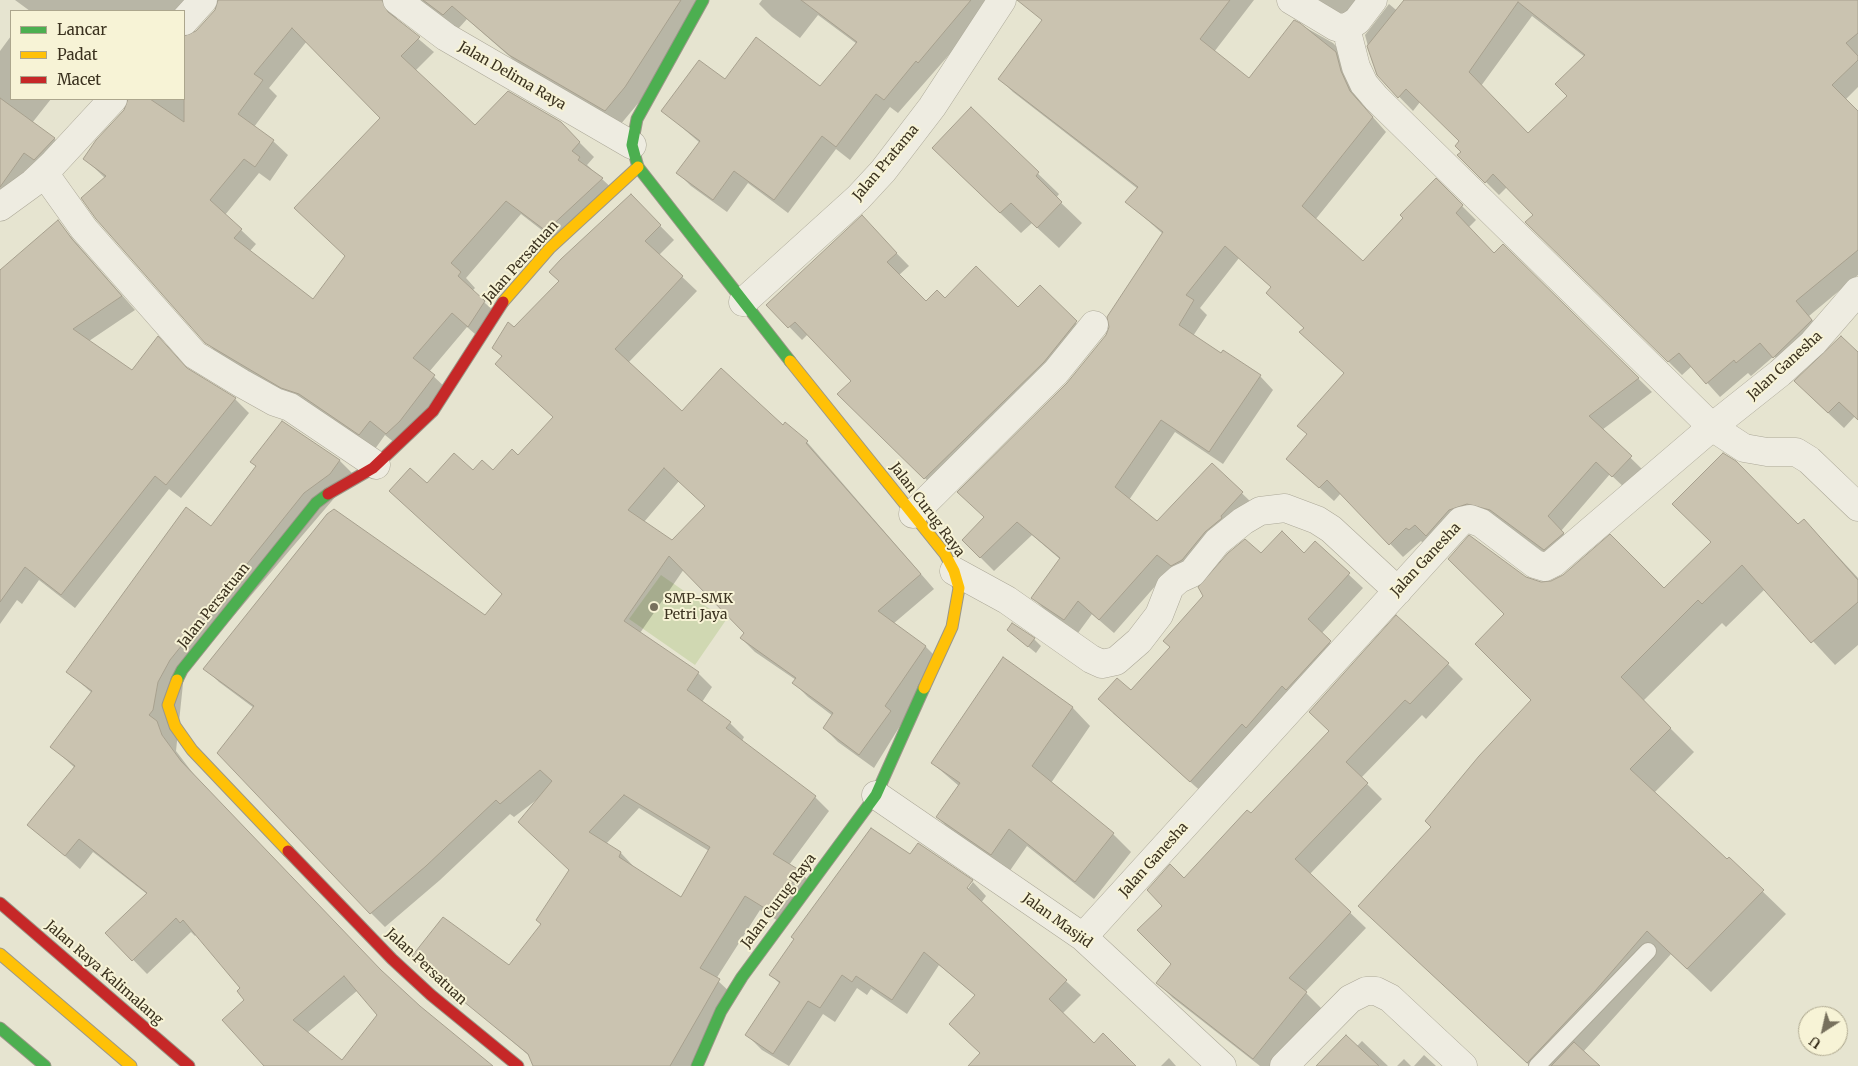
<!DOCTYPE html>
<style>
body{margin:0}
#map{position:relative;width:1858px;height:1066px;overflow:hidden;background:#e6e4d0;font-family:Merriweather,serif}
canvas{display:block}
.legend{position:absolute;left:10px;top:10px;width:175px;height:90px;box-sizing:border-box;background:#f7f3d6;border:1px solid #aca68d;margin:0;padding:6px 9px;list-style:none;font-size:15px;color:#3b321f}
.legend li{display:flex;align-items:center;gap:10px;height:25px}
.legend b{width:25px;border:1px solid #aca68d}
.north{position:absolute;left:1798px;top:1006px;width:50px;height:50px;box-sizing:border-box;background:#f7f3d6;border:1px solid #aca68d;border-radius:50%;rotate:215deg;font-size:14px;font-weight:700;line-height:20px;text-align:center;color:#3b321f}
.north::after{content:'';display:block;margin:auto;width:18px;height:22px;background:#77705d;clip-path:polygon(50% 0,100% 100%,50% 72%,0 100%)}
</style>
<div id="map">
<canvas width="1858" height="1066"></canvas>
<ul class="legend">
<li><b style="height:6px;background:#4caf50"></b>Lancar</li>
<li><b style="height:6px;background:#ffc107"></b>Padat</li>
<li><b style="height:6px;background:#c62828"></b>Macet</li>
</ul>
<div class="north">U</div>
</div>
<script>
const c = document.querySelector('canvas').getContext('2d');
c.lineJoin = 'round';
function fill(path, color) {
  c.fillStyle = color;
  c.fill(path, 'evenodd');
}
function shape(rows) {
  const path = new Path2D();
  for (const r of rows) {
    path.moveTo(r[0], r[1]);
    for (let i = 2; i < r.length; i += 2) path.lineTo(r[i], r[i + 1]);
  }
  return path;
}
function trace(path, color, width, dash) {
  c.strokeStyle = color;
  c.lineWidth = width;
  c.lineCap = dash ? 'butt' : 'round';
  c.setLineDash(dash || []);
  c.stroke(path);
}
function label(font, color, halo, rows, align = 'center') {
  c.font = font + ' Merriweather,serif';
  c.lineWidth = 4;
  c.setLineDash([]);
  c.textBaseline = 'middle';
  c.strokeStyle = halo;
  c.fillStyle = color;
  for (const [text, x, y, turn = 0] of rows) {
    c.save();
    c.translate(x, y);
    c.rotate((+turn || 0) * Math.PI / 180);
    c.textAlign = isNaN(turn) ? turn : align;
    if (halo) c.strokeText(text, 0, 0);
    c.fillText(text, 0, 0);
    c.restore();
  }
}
const green = shape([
 [661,575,726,620,695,665,629,619]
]);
const shadow = shape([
 [15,0,212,0,184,11,30,11],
 [219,0,406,0,396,13,397,21,434,52,415,71,475,127,560,123,594,157,587,165,617,193,561,245,521,214,466,278,475,288,472,291,499,316,483,341,467,327,429,372,449,391,401,448,385,435,375,449,221,357,206,342,105,178,85,159,126,110,129,99,184,99,184,37,190,37,216,11],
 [307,41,382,118,346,257,313,301,250,251,256,244,225,215,259,173,270,181,288,155,273,141,254,127,277,96,269,88],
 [417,0,700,0,640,101,620,125,525,70,467,19,458,29],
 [762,0,1001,0,976,24,898,113,890,107,850,160,836,149,788,213,748,183,727,212,691,186,678,173,700,143,663,111,725,81,821,88,857,44,818,15,800,38,772,17,759,4],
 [1052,0,1254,0,1214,52,1249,79,1294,21,1333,43,1347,57,1354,86,1363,106,1386,132,1315,220,1363,263,1436,180,1476,220,1469,227,1494,254,1503,246,1652,392,1602,430,1644,471,1627,490,1610,474,1561,531,1577,547,1558,563,1505,524,1481,517,1423,543,1421,541,1403,557,1341,493,1334,501,1288,459,1308,435,1345,373,1305,328,1267,293,1272,288,1239,258,1200,308,1207,315,1193,336,1221,355,1260,376,1273,390,1223,464,1175,432,1129,500,1157,523,1212,464,1256,507,1186,579,1172,567,1114,633,1092,614,1078,633,1046,611,1033,598,1061,560,1032,535,994,571,963,540,985,518,1068,384,1107,335,1163,234,1127,202,1138,189,1013,92,999,78,1039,27],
 [1319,0,1380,0,1356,25,1328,8],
 [1449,0,1858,0,1858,87,1845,100,1858,113,1858,275,1809,316,1825,335,1788,371,1774,356,1751,376,1748,373,1720,397,1692,366,1682,375,1527,222,1535,215,1507,187,1499,195,1459,155,1462,152,1461,141,1420,102,1413,111,1378,75,1372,61,1365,35,1389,4,1413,24],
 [1532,16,1585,57,1569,96,1528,135,1481,86],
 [11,36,11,99,51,99,32,123,55,139,69,154,0,218,0,51],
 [971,109,1059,194,1056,198,1082,223,1059,248,1032,223,1021,233,954,169],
 [631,196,674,240,659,255,697,291,628,363,682,412,783,426,807,442,934,589,893,624,926,647,940,661,874,768,838,742,824,728,833,716,808,697,794,683,796,680,755,652,741,638,745,632,684,569,640,633,698,673,712,687,702,702,730,723,744,737,742,741,815,797,829,811,789,865,800,872,814,886,785,925,760,910,716,979,733,995,692,1066,534,1066,533,1059,428,970,510,967,542,925,570,871,539,798,514,817,510,814,440,880,385,927,371,913,254,708,219,682,205,668,485,617,503,595,427,485,473,472,493,472,518,457,554,418,496,364,503,357,514,329,560,281],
 [679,481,706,506,672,542,644,522],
 [639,808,709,851,681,898,635,868,621,853,606,844],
 [58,222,135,310,89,341,133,372,189,371,235,399,249,413,181,498,169,489,75,608,39,580,22,604,17,600,0,624,0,273],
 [874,230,909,266,899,275,926,303,1018,309,1040,287,1088,335,937,490,839,394,852,381,808,334,802,340,768,305],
 [1858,351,1858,419,1855,416,1844,428,1811,397],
 [282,422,340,461,354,475,184,674,176,751,195,776,385,976,420,1008,491,1066,263,1066,242,988,197,934,195,936,191,932,147,974,107,933,147,894,93,852,80,869,29,825,75,768,52,747,92,693,68,672,212,528,257,467],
 [358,990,378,1015,342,1062,307,1033],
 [1804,520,1858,578,1858,645,1835,665,1765,589,1726,627,1722,623,1643,701,1694,752,1654,793,1727,861,1729,859,1786,914,1711,992,1671,954,1583,1052,1598,1066,1530,1066,1360,906,1433,827,1532,700,1506,614,1525,578,1541,583,1664,590,1798,526],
 [1315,543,1363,588,1321,634,1344,656,1205,795,1113,713,1171,647,1205,596,1200,591,1202,589,1261,555,1305,555],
 [1008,630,1034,639,1041,646,1036,653],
 [1003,659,1073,708,1090,726,1051,783,1113,834,1131,852,1094,899,1027,846,1009,872,955,835,937,817,959,786,932,763],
 [1448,664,1463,679,1426,719,1422,715,1361,778,1382,799,1310,874,1366,928,1305,992,1322,1009,1275,1066,1260,1066,1173,998,1158,983,1173,964,1164,906,1184,880,1251,814],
 [910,856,972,881,986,896,981,903,1081,995,1062,1014,1094,1045,1134,1066,993,1066,976,996,939,965,907,1014,871,989,867,995,857,988,835,1022,823,1014,789,1066,762,1050,747,1035,780,984,771,975],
 [970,882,973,882,964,894,962,893],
 [1362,1041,1388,1066,1318,1066,1357,1046],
 [1424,1055,1436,1066,1414,1066],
 [1169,1058,1176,1066,1161,1066],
 [1404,1059,1411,1066,1397,1066]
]);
const building = shape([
 [218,0,382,0,388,12,420,37,401,56,475,125,508,91,561,122,580,142,572,151,580,157,578,160,603,178,546,231,506,201,451,263,461,272,458,276,485,301,468,327,452,313,413,358,435,375,400,421,386,434,370,421,359,435,299,394,281,388,205,343,96,219,81,198,106,176,83,159,96,140,124,110,128,99,150,99,184,122,184,36,196,31,215,10,218,0],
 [292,28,380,118,294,208,345,256,313,299,234,238,242,229,210,200,244,159,255,167,274,140,238,114,263,80,254,74,292,28],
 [423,0,681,0,625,87,605,111,509,55,452,6,443,15,423,0],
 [801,0,971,0,918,63,916,61,884,100,876,94,836,147,822,136,774,200,734,171,713,200,676,173,700,141,661,111,699,60,725,79,756,37,820,86,857,42,801,0],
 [1017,0,1230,0,1200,39,1249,78,1294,20,1300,23,1336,52,1341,71,1350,91,1373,117,1302,206,1363,261,1403,218,1400,215,1436,178,1463,205,1456,213,1494,253,1503,244,1639,378,1589,416,1632,456,1612,477,1596,462,1548,516,1564,533,1544,550,1490,510,1467,504,1449,510,1426,536,1415,525,1409,530,1406,528,1389,545,1327,480,1319,488,1286,459,1307,434,1297,426,1344,373,1299,332,1304,328,1266,293,1271,287,1225,246,1186,295,1194,300,1179,325,1221,353,1223,350,1261,375,1209,452,1161,420,1115,487,1157,521,1212,463,1243,492,1221,516,1222,518,1205,532,1182,560,1171,566,1157,555,1099,620,1078,601,1064,620,1031,598,1060,558,1017,522,980,558,962,540,984,517,957,492,1067,383,1106,335,1109,327,1107,317,1163,232,1125,202,1138,187,998,79,1042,20,1017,0],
 [1404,0,1858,0,1858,33,1846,43,1858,56,1858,60,1832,85,1858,111,1858,250,1796,301,1812,320,1773,358,1760,343,1736,363,1734,360,1706,384,1679,353,1668,362,1525,222,1533,215,1493,174,1485,183,1457,155,1461,152,1455,146,1459,141,1406,89,1398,98,1377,75,1367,46,1404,0],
 [1518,2,1585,55,1555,84,1567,96,1528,133,1469,72,1518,2],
 [0,98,55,138,34,160,24,153,0,187,0,98],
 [971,107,1039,172,1036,176,1062,202,1037,228,1011,203,1000,213,932,148,971,107],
 [631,194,661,225,645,241,683,276,615,349,682,411,721,368,783,425,785,422,808,441,806,443,921,574,878,611,926,646,885,706,891,711,859,755,823,728,833,713,792,683,796,678,740,638,744,633,669,556,624,621,699,672,687,690,731,722,726,728,816,796,773,854,801,871,771,912,745,896,700,968,720,979,670,1066,533,1066,528,1054,441,983,412,956,443,917,509,965,541,924,536,920,569,870,518,822,552,781,540,770,500,804,496,800,426,866,370,914,217,753,254,706,203,669,327,514,334,509,485,615,502,594,389,491,410,468,427,483,454,453,473,470,482,460,493,470,512,449,518,455,553,417,495,364,502,356,492,348,508,322,514,327,559,281,549,272,561,259,631,194],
 [664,468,705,506,672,540,628,510,664,468],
 [624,795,710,847,681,897,619,857,621,852,589,832,624,795],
 [862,215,897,253,887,262,926,301,937,290,945,298,976,266,1018,307,1040,285,1077,321,1044,362,924,479,837,394,851,381,795,322,788,328,766,305,862,215],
 [58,220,72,239,122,296,73,329,132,370,158,336,187,368,236,398,166,485,155,476,61,595,25,567,0,602,0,270,58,220],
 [1841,336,1858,352,1858,420,1839,402,1828,413,1794,381,1841,336],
 [282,421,340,460,330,474,304,493,170,660,158,682,153,710,149,715,157,721,162,735,181,761,381,970,420,1006,493,1066,264,1066,222,1020,244,1000,237,991,240,988,183,920,180,923,176,918,132,961,105,933,147,893,79,839,65,856,27,825,75,766,50,747,92,691,66,672,186,507,211,526,256,466,250,462,282,421],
 [344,976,377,1015,342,1060,293,1020,344,976],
 [1723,453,1736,461,1798,524,1804,519,1858,580,1858,602,1811,643,1742,565,1702,604,1698,600,1621,677,1671,728,1630,769,1727,859,1729,857,1764,890,1687,969,1647,931,1595,991,1527,1063,1358,906,1431,827,1425,821,1479,756,1531,700,1475,644,1504,614,1448,559,1469,535,1526,577,1541,582,1551,581,1563,575,1610,534,1664,588,1711,542,1672,504,1723,453],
 [1282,531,1304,553,1315,541,1350,573,1308,619,1331,641,1286,690,1282,686,1246,728,1242,724,1190,782,1098,699,1117,678,1131,690,1170,647,1163,641,1203,596,1198,587,1228,553,1245,539,1261,553,1282,531],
 [1396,615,1449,663,1410,704,1405,700,1346,762,1368,783,1295,859,1351,912,1289,978,1307,992,1253,1059,1156,983,1171,964,1137,930,1162,906,1147,890,1170,864,1184,878,1247,810,1251,813,1329,731,1309,712,1396,615],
 [1012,623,1035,638,1028,647,1007,630,1012,623],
 [1003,657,1073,707,1032,766,1114,833,1075,882,1009,829,991,855,936,817,960,783,931,763,1003,657],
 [871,828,910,854,918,843,973,880,967,888,1067,980,1049,999,1094,1043,1103,1033,1136,1066,968,1066,980,1053,949,1024,975,995,924,952,892,1000,856,976,852,982,842,975,820,1008,808,1001,773,1054,745,1035,780,982,769,975,794,939,791,937,871,828],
 [1346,1035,1379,1066,1316,1066,1346,1035],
 [1574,1042,1600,1066,1551,1066,1574,1042]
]);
const lane = shape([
 [1537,1066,1648,951]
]);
const street = shape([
 [397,0,446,37,632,145],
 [1291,0,1336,27,1346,28,1357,21,1373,0],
 [184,21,203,0],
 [1346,28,1356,67,1364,84,1376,98,1712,427,1744,448,1767,452,1796,452,1809,460,1858,507],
 [44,173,84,229,195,355,241,383,275,402,290,407,376,465],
 [0,207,33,183,52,165,113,99],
 [743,302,858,198,883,171,932,107,1002,0],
 [913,514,1056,372,1094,325],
 [954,571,1007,600,1091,659,1102,664,1116,661,1139,641,1159,615,1170,587,1179,579,1192,573,1217,542,1243,521,1260,511,1285,508,1317,520,1331,529,1398,591],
 [876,795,1083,937,1222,1066],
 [1083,937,1461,521,1470,519,1481,523,1535,564,1545,567,1553,563,1712,427,1780,373,1813,343,1858,291],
 [1284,1066,1350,999,1366,991,1376,991,1390,998,1463,1066]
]);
const fast = shape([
 [703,0,637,119,632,145,638,167,790,361],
 [177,680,182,670,316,503,328,494],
 [0,1028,45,1066],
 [697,1066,721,1011,742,977,876,795,924,688]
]);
const slow = shape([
 [503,302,550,248,638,167],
 [790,361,945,554,954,571,959,588,952,627,924,688],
 [177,680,168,705,175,726,192,750,288,851],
 [0,954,131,1066]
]);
const jam = shape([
 [328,494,373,468,433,411,503,302],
 [288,851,392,959,431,995,518,1066],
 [0,903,189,1066]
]);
const markers = [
 [654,607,5,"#77705d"]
];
const streetNames = [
 ["Jalan Delima Raya",512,76,30],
 ["Jalan Pratama",886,163,-50],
 ["Jalan Persatuan",521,262,-48],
 ["Jalan Ganesha",1785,366,-42],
 ["Jalan Curug Raya",927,510,53],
 ["Jalan Ganesha",1426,560,-47],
 ["Jalan Persatuan",214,606,-51],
 ["Jalan Ganesha",1154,860,-48],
 ["Jalan Curug Raya",779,901,-53],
 ["Jalan Masjid",1057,921,36],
 ["Jalan Persatuan",426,967,43],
 ["Jalan Raya Kalimalang",104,973,41]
];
const poiNames = [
 ["SMP-SMK",664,599],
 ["Petri Jaya",664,615]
];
fill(green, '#d0d8b2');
fill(shadow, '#0003');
fill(building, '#cac3b0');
trace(building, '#a7a08e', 1);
trace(lane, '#aca898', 18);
trace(street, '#aca898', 29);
trace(fast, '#9b9788', 13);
trace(slow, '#9b9788', 13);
trace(jam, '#9b9788', 13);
trace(lane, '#eeece1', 16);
trace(street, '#eeece1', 28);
trace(fast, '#4caf50', 11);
trace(slow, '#ffc107', 11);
trace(jam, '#c62828', 11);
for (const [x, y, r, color] of markers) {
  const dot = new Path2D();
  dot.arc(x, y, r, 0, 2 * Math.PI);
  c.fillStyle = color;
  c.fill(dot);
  trace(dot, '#f7f3d6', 2);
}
label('14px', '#3b321f', '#f7f3d6', streetNames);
label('14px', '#3b321f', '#f7f3d6', poiNames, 'left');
</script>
